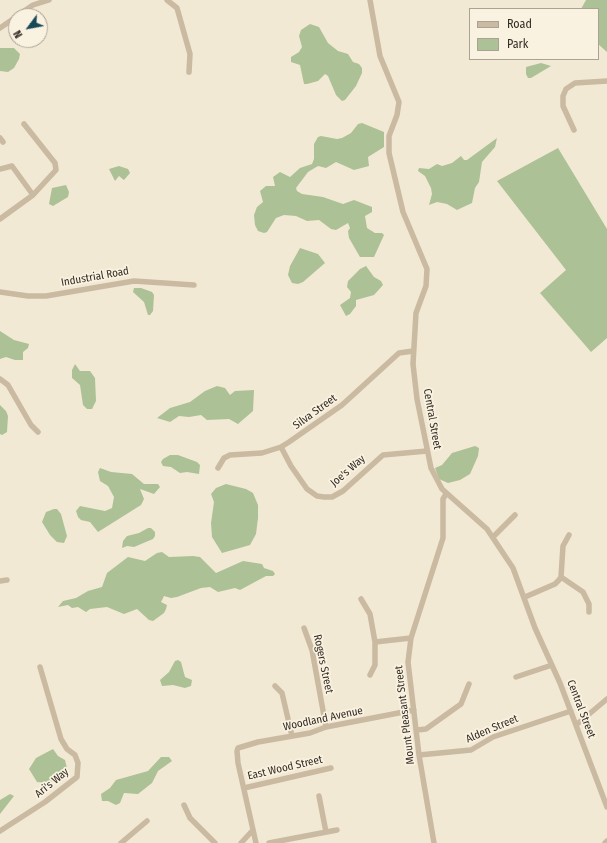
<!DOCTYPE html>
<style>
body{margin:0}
#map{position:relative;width:607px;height:843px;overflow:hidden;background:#f2e9d5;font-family:"Fira Sans Condensed",sans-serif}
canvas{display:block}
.legend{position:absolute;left:469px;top:8px;width:130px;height:52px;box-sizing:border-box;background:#faf2e1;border:1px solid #aba295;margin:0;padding:5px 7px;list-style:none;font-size:12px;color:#342b24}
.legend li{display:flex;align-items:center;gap:8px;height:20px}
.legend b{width:20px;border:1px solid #aba295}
.north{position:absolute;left:8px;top:8px;width:40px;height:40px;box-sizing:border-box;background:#faf2e1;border:1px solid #aba295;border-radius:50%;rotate:238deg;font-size:11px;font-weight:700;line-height:16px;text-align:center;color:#342b24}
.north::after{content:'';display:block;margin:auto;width:14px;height:18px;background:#184957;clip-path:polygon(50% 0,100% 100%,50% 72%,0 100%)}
</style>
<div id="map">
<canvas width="607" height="843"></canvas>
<ul class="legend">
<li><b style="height:5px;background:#cabaa1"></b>Road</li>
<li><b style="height:11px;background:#acc195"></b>Park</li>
</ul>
<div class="north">N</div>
</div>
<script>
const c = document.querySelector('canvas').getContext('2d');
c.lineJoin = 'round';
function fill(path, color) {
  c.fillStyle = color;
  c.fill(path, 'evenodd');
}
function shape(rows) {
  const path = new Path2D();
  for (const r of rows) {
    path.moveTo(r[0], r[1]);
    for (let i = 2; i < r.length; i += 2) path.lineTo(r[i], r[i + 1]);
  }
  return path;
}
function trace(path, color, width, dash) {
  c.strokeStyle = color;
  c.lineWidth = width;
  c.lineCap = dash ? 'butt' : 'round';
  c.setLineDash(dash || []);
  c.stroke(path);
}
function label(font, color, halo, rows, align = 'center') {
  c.font = font + ' "Fira Sans Condensed",sans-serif';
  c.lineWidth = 3.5;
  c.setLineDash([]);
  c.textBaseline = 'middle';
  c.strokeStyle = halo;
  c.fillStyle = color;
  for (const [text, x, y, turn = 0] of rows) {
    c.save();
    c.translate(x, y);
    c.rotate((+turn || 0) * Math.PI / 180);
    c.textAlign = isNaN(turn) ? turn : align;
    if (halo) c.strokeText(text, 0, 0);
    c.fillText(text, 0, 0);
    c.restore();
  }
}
const green = shape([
 [586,0,607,0,607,52,598,44,598,9,581,9],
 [310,24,319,27,328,43,338,51,348,54,353,62,359,64,362,68,362,73,356,86,345,100,342,101,336,95,328,76,325,74,318,81,307,84,304,84,300,65,291,62,291,57,299,52,302,47,299,36,301,30],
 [0,48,14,48,20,54,19,59,14,68,8,72,0,71],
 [541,63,551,66,531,78,528,78,526,74,526,67],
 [362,123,384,132,384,147,368,157,369,166,354,170,336,162,326,168,318,166,308,172,296,188,297,191,302,194,323,197,343,204,354,200,372,207,372,212,365,216,367,228,375,233,382,233,384,235,374,257,360,257,349,238,348,231,350,228,348,223,336,230,331,229,319,220,307,221,296,216,284,215,276,218,267,232,264,233,258,231,255,225,254,215,257,207,263,202,260,191,266,186,275,186,273,177,280,172,290,177,300,168,312,164,314,159,314,144,318,137,321,136,337,139,342,138,351,133,358,124],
 [497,138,495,147,482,162,479,182,475,188,472,203,457,210,447,204,437,202,429,205,432,194,431,188,425,176,418,171,419,168,429,169,437,164,442,166,452,163,461,156,464,160,467,160],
 [558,148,607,229,607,338,591,352,540,293,566,270,497,181],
 [119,166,128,169,130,173,124,180,119,176,115,181,109,169],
 [66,185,69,192,68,197,53,206,49,204,52,188],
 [300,248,318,254,325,263,303,282,298,284,292,283,288,275,290,266],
 [366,266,374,277,381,281,383,285,374,295,356,300,356,306,350,314,346,316,340,305,350,298,351,292,347,287,348,281,360,269],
 [134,288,141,288,152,292,154,295,153,311,150,315,148,315,144,302,133,292],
 [0,331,14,340,29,344,28,348,23,352,23,360,15,360,6,357,0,359],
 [75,364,80,371,90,371,95,378,96,401,92,409,87,409,83,405,80,385,72,378,72,370],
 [217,386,225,388,230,395,235,391,254,390,253,411,238,424,229,419,207,420,201,415,189,417,179,416,170,422,157,418,170,408,190,402,205,391],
 [0,405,6,411,8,416,7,432,2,435,0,434],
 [475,446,479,448,478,456,470,474,460,480,448,483,439,479,435,468,442,465,452,453],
 [170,455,178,455,197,462,200,465,199,474,187,472,180,473,171,467,163,466,161,462,163,459],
 [100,468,111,472,132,474,144,484,158,484,160,487,154,494,140,489,144,499,141,505,98,532,90,522,81,520,78,517,76,511,80,506,105,511,112,508,114,497,108,486,100,481,98,472],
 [226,484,246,489,253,493,258,505,258,518,256,534,250,545,222,553,212,537,211,523,214,502,211,494,216,488],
 [54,509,57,509,61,514,67,536,64,543,57,542,50,535,42,522,46,512],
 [148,528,151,528,155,532,155,536,153,539,134,547,127,546,122,548,123,541,127,536,139,533],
 [162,552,169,557,193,556,200,557,216,573,243,561,262,564,264,568,273,571,275,574,273,576,266,576,240,590,235,588,218,592,210,587,201,588,177,597,171,598,164,596,161,602,167,605,166,609,164,613,153,621,149,620,137,609,124,614,107,607,90,609,86,612,78,607,72,608,68,605,58,607,63,601,76,598,88,591,102,587,107,573,128,557,145,561,157,553],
 [178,660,181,662,185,677,192,680,191,686,185,688,173,685,162,686,160,680,169,672,175,661],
 [53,749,58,756,65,760,68,772,59,780,46,783,37,782,29,769,36,758],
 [161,757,169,757,172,761,158,771,152,783,138,794,124,793,120,803,116,805,108,801,102,801,101,794,110,788,116,780,148,771],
 [10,794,14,796,0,814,0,800]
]);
const minor = shape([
 [167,0,177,8,190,54,189,72],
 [370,0,380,56,399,102,397,115,389,136,389,153,403,212,427,269,426,286,416,313,413,364,417,399,431,468,442,489,487,529,513,568,535,628,560,683,607,807],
 [17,16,33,5,49,0],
 [0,28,16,17],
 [574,130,563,106,563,96,566,89,575,83,607,81],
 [0,138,3,142],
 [0,169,12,166,33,195],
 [0,219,33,195,56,170,55,163,24,124],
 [0,292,28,296,46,296,134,281,194,285],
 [0,379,8,385,31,425,38,432],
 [281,447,291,466,307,489,317,496,324,497,332,497,343,491,383,455,427,451],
 [218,468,224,458,230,455,262,453,281,447,289,442,342,405,399,353,413,351],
 [493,537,515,515],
 [561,577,583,592,589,604,589,612],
 [0,581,7,580],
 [525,597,555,584,559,580,561,577,563,546,569,535],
 [361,599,370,614,375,642,375,665,370,675],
 [304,628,312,650,326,727],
 [375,642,411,638],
 [516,677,552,665],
 [275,686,282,693,292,736],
 [576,725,607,699],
 [417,730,426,729,461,704,469,684],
 [419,755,471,750,493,737,571,711],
 [244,788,331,768],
 [319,796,326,832],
 [184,805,190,818,215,843],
 [0,831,45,802,77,777,78,763,75,755,67,749,61,739,40,667],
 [121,843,147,821],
 [241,843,253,830],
 [256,843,238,763,237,751,238,748,258,742,310,733,326,727,414,710],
 [269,843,337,830],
 [434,843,419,755,408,662,411,638,443,538,443,499,446,494],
 [605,843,607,841]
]);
const streetNames = [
 ["Industrial Road",95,277,-10],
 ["Silva Street",315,412,-36],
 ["Central Street",432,419,80],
 ["Joe's Way",348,471,-41],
 ["Rogers Street",323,664,78],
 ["Central Street",581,709,69],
 ["Mount Pleasant Street",405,715,-97],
 ["Woodland Avenue",323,719,-12],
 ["Alden Street",492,729,-23],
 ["East Wood Street",285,768,-13],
 ["Ari's Way",52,783,-39]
];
fill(green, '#acc195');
trace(minor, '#cabaa1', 5.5);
label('11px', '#342b24', '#faf2e1', streetNames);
</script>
